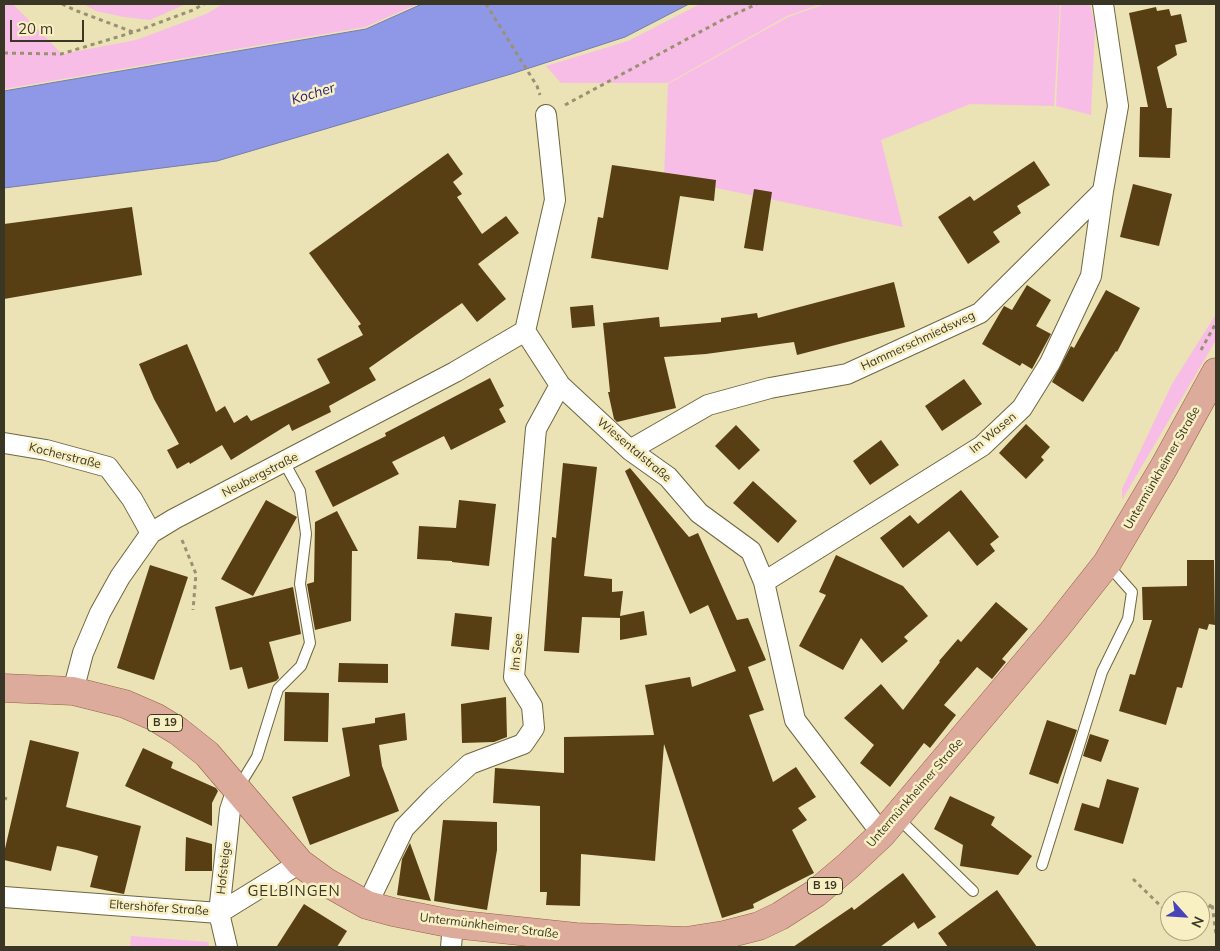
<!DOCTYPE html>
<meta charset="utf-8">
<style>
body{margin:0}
#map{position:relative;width:1220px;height:951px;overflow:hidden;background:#ebe2b5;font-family:Mulish,sans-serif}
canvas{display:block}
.frame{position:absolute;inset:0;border:5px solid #3a3625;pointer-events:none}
.north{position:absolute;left:1160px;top:891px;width:50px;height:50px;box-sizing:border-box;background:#f8efc2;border:1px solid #aca583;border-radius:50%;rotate:116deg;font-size:14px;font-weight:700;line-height:20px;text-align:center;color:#3a3625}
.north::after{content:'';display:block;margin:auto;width:18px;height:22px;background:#4744ba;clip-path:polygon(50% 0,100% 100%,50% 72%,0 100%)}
.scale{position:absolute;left:10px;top:20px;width:74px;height:22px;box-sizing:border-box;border:2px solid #3a3625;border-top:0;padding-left:6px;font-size:15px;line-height:18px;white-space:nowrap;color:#3a3625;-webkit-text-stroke:4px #f8efc2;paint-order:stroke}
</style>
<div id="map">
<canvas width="1220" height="951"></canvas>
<div class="frame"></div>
<div class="north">N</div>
<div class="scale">20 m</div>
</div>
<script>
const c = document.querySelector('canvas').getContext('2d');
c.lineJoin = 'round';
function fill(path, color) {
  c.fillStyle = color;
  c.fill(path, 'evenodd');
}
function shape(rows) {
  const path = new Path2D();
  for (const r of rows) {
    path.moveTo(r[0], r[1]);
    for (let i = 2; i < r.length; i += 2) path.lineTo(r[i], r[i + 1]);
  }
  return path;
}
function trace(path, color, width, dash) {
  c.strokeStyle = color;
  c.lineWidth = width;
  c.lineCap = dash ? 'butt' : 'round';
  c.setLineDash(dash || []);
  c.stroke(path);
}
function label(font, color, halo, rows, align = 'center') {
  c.font = font + ' Mulish,sans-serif';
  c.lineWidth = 5;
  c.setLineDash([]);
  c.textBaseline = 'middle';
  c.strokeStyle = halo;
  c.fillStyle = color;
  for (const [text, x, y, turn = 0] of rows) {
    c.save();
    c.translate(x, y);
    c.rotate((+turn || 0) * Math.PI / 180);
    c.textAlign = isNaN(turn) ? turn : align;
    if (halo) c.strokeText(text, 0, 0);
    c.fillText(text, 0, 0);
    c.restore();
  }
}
const green = shape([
 [4,4,13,4,62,54,136,40,206,14,223,4,418,4,365,27,4,89],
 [83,4,186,4,150,20,124,17,96,11],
 [700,4,821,4,787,16,668,83,561,83,546,66,628,41],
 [825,4,1060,4,1054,106,970,104,881,140,903,227,664,177,668,84,788,17],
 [1061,4,1090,4,1095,26,1091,115,1056,106],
 [1216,314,1216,340,1122,500,1122,489,1172,384],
 [131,936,208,942,209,947,130,947]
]);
const water = shape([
 [422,4,689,4,625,37,511,74,217,161,4,188,4,91,366,29,422,4]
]);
const building = shape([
 [1156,7,1157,11,1169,9,1171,16,1181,14,1187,42,1175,45,1177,55,1157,67,1167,108,1172,108,1170,158,1139,157,1140,107,1148,107,1129,13],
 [448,153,463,174,453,182,462,194,457,197,482,234,506,216,519,233,478,264,506,299,477,322,462,303,369,368,376,380,329,406,331,412,292,431,289,424,231,460,222,445,190,464,189,462,177,469,167,450,179,444,154,399,139,364,187,344,216,412,225,406,234,423,247,415,251,421,330,383,317,359,363,335,358,326,361,324,309,253],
 [1034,161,1050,185,1017,206,1021,213,993,232,1000,242,968,264,938,217,970,196,974,201],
 [612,165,716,180,714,201,680,196,668,270,591,258,598,217,603,218],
 [1133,184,1172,194,1159,246,1120,237],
 [754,189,772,192,763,251,744,248],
 [132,207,142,275,4,299,4,224],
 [894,282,905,327,797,355,794,342,706,354,664,357,676,408,617,422,614,419,608,392,610,392,603,323,659,317,660,327,721,322,721,318,757,313,758,318],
 [1027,285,1051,300,1036,326,1051,334,1032,369,1022,363,1020,366,982,344,1004,306,1012,310],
 [1106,290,1140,308,1117,352,1116,351,1083,402,1052,382,1071,346,1074,348],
 [593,305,595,326,572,328,570,307],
 [490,378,504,406,499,409,506,422,451,450,444,436,392,462,399,474,333,507,315,471,386,436,385,433],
 [964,379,982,404,942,431,925,406],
 [1026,424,1050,447,1041,457,1044,460,1026,479,999,453],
 [736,425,760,450,739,470,715,446],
 [881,440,899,465,870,485,853,461],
 [563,463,597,467,584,576,612,579,612,592,623,591,620,616,644,611,647,635,620,640,620,618,582,617,579,653,544,651,552,537,556,538],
 [630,468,689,537,698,533,737,620,748,618,766,660,748,667,764,710,749,715,773,782,796,767,816,797,798,808,807,820,792,830,814,873,753,904,754,908,722,918,664,744,655,861,581,854,580,906,546,905,547,892,540,892,540,806,493,803,495,768,564,773,564,737,654,735,645,685,690,677,692,687,736,671,708,605,690,614,625,471],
 [753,481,797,521,778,543,733,503],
 [961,490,999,537,990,544,995,551,977,566,949,531,903,568,880,538,910,515,918,524],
 [266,500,297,517,253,596,221,579],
 [459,500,496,504,489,566,452,562,452,561,417,559,419,526,456,528],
 [337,511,358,551,352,551,351,621,315,630,307,584,314,582,315,522],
 [836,555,903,586,928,616,904,637,908,641,882,663,861,638,843,670,799,646,826,595,819,592],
 [1187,560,1214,560,1215,625,1209,624,1207,630,1199,628,1182,688,1177,687,1166,725,1119,711,1130,674,1135,675,1152,620,1143,620,1142,587,1187,586],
 [150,565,188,577,154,680,117,668],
 [293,587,301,634,269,642,279,678,276,681,248,689,242,667,230,670,215,607],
 [996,602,1028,629,1002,659,1006,662,992,679,977,667,944,705,956,715,930,748,924,743,890,787,860,763,874,745,844,718,881,684,903,710,940,662,939,661,958,639,961,642],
 [455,613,492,617,489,650,451,646],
 [339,663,388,664,388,683,338,682],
 [285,692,329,693,328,742,284,741],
 [506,697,507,737,494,742,462,743,461,704],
 [405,713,407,740,379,745,382,766,399,811,310,845,292,797,350,776,342,728,375,723,375,718],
 [1047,720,1077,730,1058,784,1029,774],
 [1090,734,1109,740,1101,762,1083,756],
 [30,740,79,752,66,807,141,826,124,894,90,887,98,856,77,850,57,846,51,871,4,860,4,853],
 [143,748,173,762,171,768,216,788,218,791,212,803,212,826,125,786],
 [1107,779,1139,788,1123,844,1074,830,1082,803,1099,808],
 [950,796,995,817,991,825,1032,856,1018,875,960,866,963,845,934,829],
 [443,820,497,822,497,850,487,910,434,901],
 [186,837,212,844,212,871,185,871],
 [410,843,431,901,397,895,402,859],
 [903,873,936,917,918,929,914,922,880,947,793,947,852,907,854,910],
 [997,890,1037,947,948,947,938,933],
 [304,904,347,931,337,947,277,946]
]);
const path = shape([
 [62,4,77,11,133,32],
 [486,4,537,86,540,95],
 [4,53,61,54,134,32,193,10,204,4],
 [565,105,724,19,757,4],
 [1201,350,1216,323],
 [182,540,196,574,193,610],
 [4,798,7,799],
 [1133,879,1170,915],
 [1200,921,1212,903,1216,935],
 [1187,931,1191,935,1193,931]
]);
const lane = shape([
 [238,788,257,757,278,689,301,666,310,643,300,584,306,534,300,491,284,462],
 [897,817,973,891],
 [1042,865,1102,672,1128,619,1132,592,1107,564]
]);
const street = shape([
 [546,115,555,200,525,331,560,385,630,450,668,477,699,513,751,551,764,582,795,720,882,834],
 [4,443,46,450,108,467,132,499,151,533],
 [630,450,708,405,770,388,847,374,980,313,1103,191,1118,106,1103,4],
 [764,582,982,446,1022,408,1050,363,1091,276,1103,191],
 [73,691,83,653,100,613,120,577,151,533,174,519,455,372,525,331],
 [4,897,219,913,300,863],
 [367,905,404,828,435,796,470,764,523,744,534,728,532,706,514,677,536,429,560,385],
 [227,947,219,913,230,810,237,789],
 [451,947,453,924]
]);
const primary = shape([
 [4,688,73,691,125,704,155,717,178,731,207,754,300,863,326,882,367,905,393,912,453,924,576,937,686,941,724,935,759,926,780,916,816,893,849,865,882,834,1055,629,1107,563,1164,467,1216,372]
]);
const shields = [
 [165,723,35],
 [825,886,35]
];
const shieldNames = [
 ["B 19",165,723],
 ["B 19",825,886]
];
const streetNames = [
 ["Hammerschmiedsweg",918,341,-25],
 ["Im Wasen",993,433,-40],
 ["Wiesentalstraße",634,450,40],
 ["Kocherstraße",65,456,14],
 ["Untermünkheimer Straße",1162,468,-60],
 ["Neubergstraße",260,475,-27],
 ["Im See",517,652,-84],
 ["Untermünkheimer Straße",915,793,-49],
 ["Hofsteige",224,868,-84],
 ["Eltershöfer Straße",159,908,4],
 ["Untermünkheimer Straße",489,926,7]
];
const waterNames = [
 ["Kocher",313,94,-17]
];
const quarterNames = [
 ["GELBINGEN",294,891]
];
fill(green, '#f8bde6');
fill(water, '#8f98e6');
trace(water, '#767bac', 1);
fill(building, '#583f13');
trace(lane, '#6f663e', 12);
trace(street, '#6f663e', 22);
trace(primary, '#955e47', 29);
trace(path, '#989272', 3, [4, 4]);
trace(lane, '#fff', 10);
trace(street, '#fff', 20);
trace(primary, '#ddab9b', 28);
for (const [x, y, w] of shields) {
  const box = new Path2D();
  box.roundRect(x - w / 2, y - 8.5, w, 17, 4);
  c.fillStyle = '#f8efc2';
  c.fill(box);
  trace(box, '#3a3625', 1);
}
label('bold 11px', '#3a3625', null, shieldNames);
label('12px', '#3a3625', '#f8efc2', streetNames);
label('italic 14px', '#261f78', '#f8efc2', waterNames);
c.letterSpacing = '1px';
label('15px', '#3a3625', '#f8efc2', quarterNames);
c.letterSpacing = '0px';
</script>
